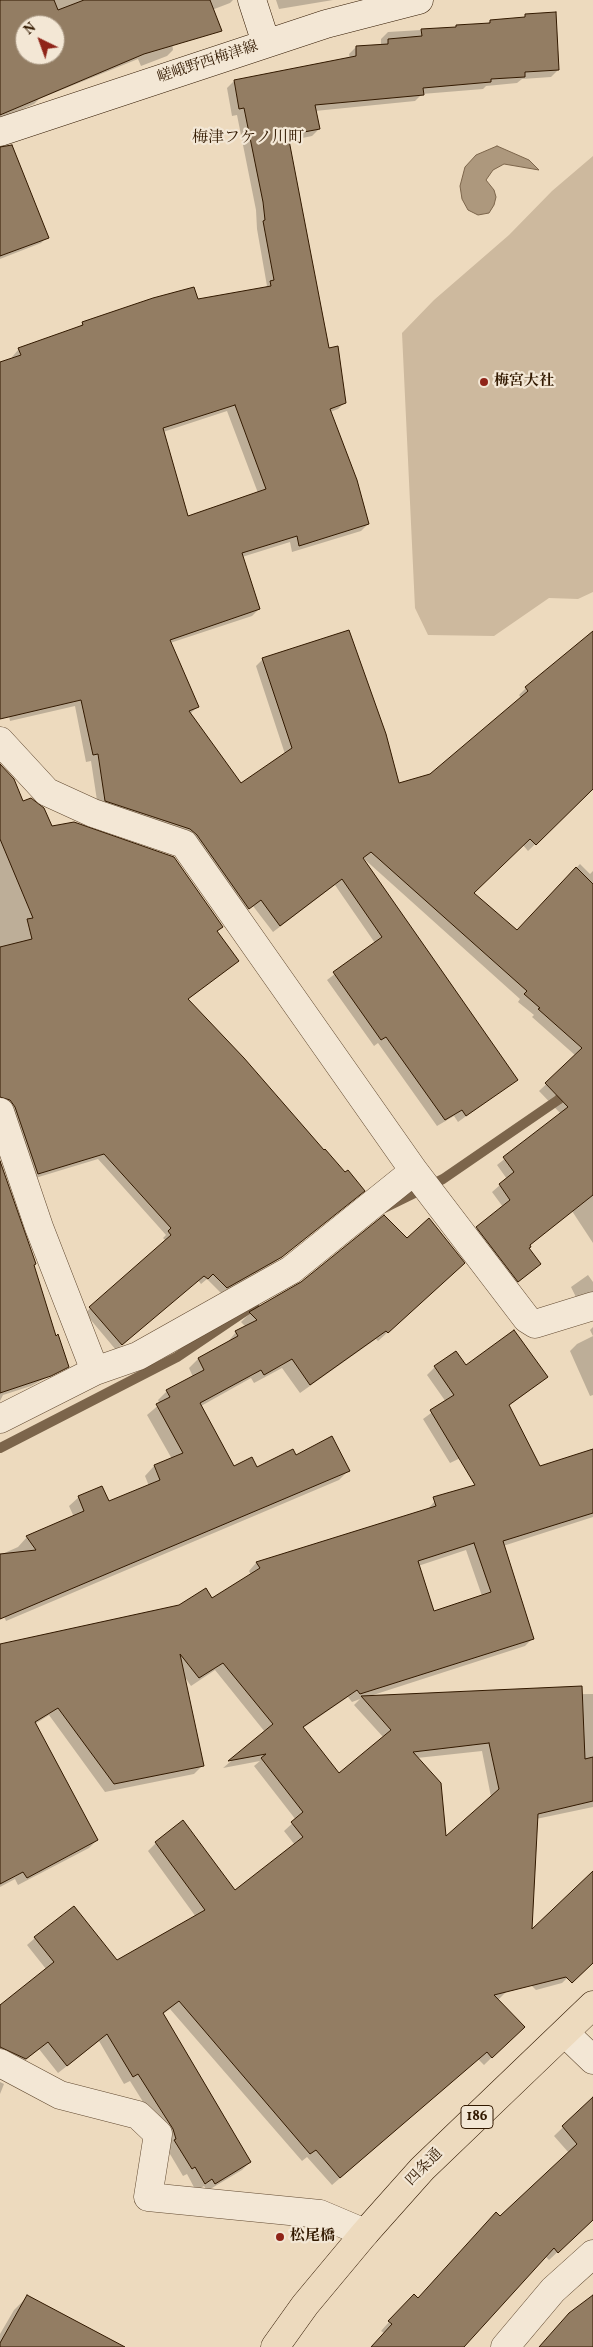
<!DOCTYPE html>
<meta charset="utf-8">
<style>
body{margin:0}
#map{position:relative;width:593px;height:2347px;overflow:hidden;background:#eddabe;font-family:Vollkorn,serif}
canvas{display:block}
.north{position:absolute;left:15px;top:15px;width:50px;height:50px;box-sizing:border-box;background:#f3e7d5;border:1px solid #a69580;border-radius:50%;rotate:318deg;font-size:14px;font-weight:700;line-height:20px;text-align:center;color:#321900}
.north::after{content:'';display:block;margin:auto;width:18px;height:22px;background:#8f2418;clip-path:polygon(50% 0,100% 100%,50% 72%,0 100%)}
</style>
<div id="map">
<canvas width="593" height="2347"></canvas>
<div class="north">N</div>
</div>
<script>
const c = document.querySelector('canvas').getContext('2d');
c.lineJoin = 'round';
function fill(path, color) {
  c.fillStyle = color;
  c.fill(path, 'evenodd');
}
function shape(rows) {
  const path = new Path2D();
  for (const r of rows) {
    path.moveTo(r[0], r[1]);
    for (let i = 2; i < r.length; i += 2) path.lineTo(r[i], r[i + 1]);
  }
  return path;
}
function trace(path, color, width, dash) {
  c.strokeStyle = color;
  c.lineWidth = width;
  c.lineCap = dash ? 'butt' : 'round';
  c.setLineDash(dash || []);
  c.stroke(path);
}
function label(font, color, halo, rows, align = 'center') {
  c.font = font + ' Vollkorn,"Noto Serif JP",serif';
  c.lineWidth = 4.5;
  c.setLineDash([]);
  c.textBaseline = 'middle';
  c.strokeStyle = halo;
  c.fillStyle = color;
  for (const [text, x, y, turn = 0] of rows) {
    c.save();
    c.translate(x, y);
    c.rotate((+turn || 0) * Math.PI / 180);
    c.textAlign = isNaN(turn) ? turn : align;
    if (halo) c.strokeText(text, 0, 0);
    c.fillText(text, 0, 0);
    c.restore();
  }
}
const green = shape([
 [593,156,593,592,578,599,549,598,494,636,428,635,415,608,402,333,434,300,509,235,552,191]
]);
const water = shape([
 [497,146,529,160,539,170,504,164,493,170,486,180,494,190,496,197,494,205,489,213,478,215,468,210,462,199,460,186,465,167,476,155,497,146]
]);
const shadow = shape([
 [0,0,233,0,230,3,170,26,173,50,167,56,141,66,138,59,39,99,34,104,0,119],
 [25,25,55,25,55,55,25,55],
 [276,0,333,0,279,9],
 [526,16,558,70,551,77,522,79,517,83,486,86,483,89,422,94,415,101,315,111,319,129,312,136,288,141,328,349,345,402,338,409,330,412,368,524,361,531,292,552,290,542,242,557,259,609,252,616,170,643,197,707,190,714,241,785,285,754,256,666,263,659,399,784,431,775,521,698,519,695,526,688,593,632,593,791,592,789,528,851,523,845,473,894,517,931,580,864,590,874,593,871,593,1243,572,1211,529,1246,528,1249,540,1264,511,1288,470,1235,503,1207,492,1192,507,1179,497,1165,561,1114,539,1091,576,1056,532,1017,534,1015,518,1002,520,999,362,857,516,1080,458,1122,454,1116,437,1126,378,1043,374,1046,327,980,375,943,335,885,273,932,253,906,241,915,190,842,98,807,91,761,86,762,75,706,10,721,0,672,0,363,13,359,12,357,19,349,77,329,83,323,264,288,267,286,257,229,256,210,237,115,232,116,227,88,234,81,350,59,349,54,356,47,381,46,381,39,388,32,454,28,457,26,487,24,490,21,522,19],
 [227,411,258,493,187,517,163,432],
 [0,148,47,237,41,243,0,259],
 [0,766,22,803,51,827,222,927,217,932,238,961,187,1000,358,1196,275,1262,221,1293,207,1279,201,1284,198,1280,116,1350,85,1313,166,1241,163,1238,166,1235,98,1159,32,1179,0,1103],
 [0,1163,32,1266,61,1370,31,1386,3,1395,0,1401],
 [407,1239,454,1273,378,1341,376,1339,300,1393,282,1368,254,1383,251,1378,201,1406,234,1468,348,1471,339,1480,6,1621,0,1607,0,1555,18,1547,27,1537,74,1517,69,1506,79,1497,108,1503,149,1486,145,1476,154,1466,172,1459,147,1415,160,1404,158,1400,167,1391,193,1377,189,1368,198,1359,227,1343,236,1332,246,1327,241,1322,250,1313],
 [588,1275,593,1282,593,1300,577,1299,571,1287],
 [593,1327,593,1395,590,1396,570,1351,577,1344,593,1336,590,1330],
 [466,1366,547,1377,509,1406,511,1434,450,1463,423,1419,446,1402,427,1375,435,1367],
 [593,1452,593,1517,503,1546,533,1638,525,1646,370,1696,593,1694,593,1807,536,1819,530,1932,593,1873,593,1953,562,1983,536,1990,522,1976,497,2001,523,2027,484,2065,478,2059,332,2185,307,2157,302,2161,170,2009,163,2014,250,2162,242,2170,207,2191,204,2186,196,2191,187,2174,183,2176,167,2149,165,2137,130,2081,124,2084,99,2041,58,2073,39,2049,17,2067,0,2057,0,2006,46,1969,27,1945,35,1938,117,1962,196,1917,148,1851,156,1843,234,1892,295,1845,284,1831,296,1820,254,1766,260,1761,223,1768,265,1732,215,1670,191,1686,184,1676,202,1766,194,1774,105,1792,49,1715,35,1724,97,1840,89,1848,18,1885,15,1879,0,1887,0,1646,212,1600,251,1575,249,1571,256,1563,427,1510,435,1501],
 [466,1550,482,1596,433,1613,418,1566],
 [348,1697,352,1702,360,1699,354,1705,384,1738,339,1774,303,1728],
 [482,1751,491,1797,445,1839,417,1758],
 [0,2082,4,2084,0,2094],
 [593,2098,593,2219,549,2260,545,2256,463,2347,371,2347,384,2333,381,2331,405,2304,418,2299,569,2153,554,2136],
 [28,2296,122,2347,0,2347,0,2334,14,2310]
]);
const stream = shape([
 [384,1208,443,1179,558,1100,569,1090],
 [0,1448,177,1357,254,1305]
]);
const building = shape([
 [0,0,54,0,58,10,84,0,210,0,222,31,144,54,0,115,0,0],
 [25,25,55,25,55,55,25,55,25,25],
 [556,12,559,70,525,72,525,77,491,79,491,82,423,88,424,95,315,105,320,129,288,135,329,348,338,346,346,403,330,409,357,480,369,524,299,546,297,536,242,553,260,609,170,640,199,707,189,711,241,783,292,748,262,658,349,630,386,734,399,783,430,774,528,691,525,687,593,631,593,789,536,845,530,839,474,893,517,930,576,867,593,884,593,1195,530,1245,531,1247,529,1248,541,1264,518,1282,476,1227,510,1200,499,1184,514,1172,503,1157,568,1107,545,1083,582,1048,538,1009,540,1008,524,994,527,991,371,852,363,858,518,1080,466,1116,462,1110,445,1120,386,1037,381,1040,333,972,382,937,342,879,280,926,261,900,249,909,197,835,190,829,105,801,98,754,93,755,81,700,0,719,0,362,21,355,18,348,83,325,82,322,153,298,194,287,198,299,271,286,270,281,274,280,263,221,265,220,263,202,244,108,239,109,234,80,356,56,356,46,388,44,388,39,422,36,421,29,456,27,456,25,490,23,490,20,525,17,525,14,556,12],
 [235,405,266,489,188,516,163,428,235,405],
 [12,145,49,238,0,256,0,147,12,145],
 [0,764,14,779,23,801,31,798,44,808,52,826,74,822,174,857,223,927,217,931,239,961,188,999,244,1058,324,1150,325,1149,345,1172,348,1170,365,1191,282,1257,227,1288,213,1274,208,1279,204,1276,122,1345,89,1307,171,1235,168,1231,171,1228,104,1154,38,1174,15,1107,10,1100,0,1097,0,947,32,939,27,919,33,918,0,839,0,764],
 [0,1161,36,1264,34,1265,56,1336,58,1334,69,1367,51,1376,0,1393,0,1161],
 [384,1215,407,1238,429,1218,465,1263,388,1333,386,1331,310,1385,292,1359,264,1375,261,1370,200,1403,234,1466,252,1457,257,1467,293,1449,296,1455,332,1436,350,1471,0,1619,0,1554,36,1550,26,1536,84,1511,78,1496,102,1486,109,1501,160,1480,154,1465,183,1453,156,1404,170,1397,166,1390,204,1370,198,1358,238,1336,235,1331,257,1320,249,1312,301,1282,384,1215],
 [514,1330,548,1377,509,1405,540,1466,593,1449,593,1513,503,1541,534,1639,360,1694,357,1690,303,1727,339,1773,391,1730,361,1696,582,1686,585,1759,593,1757,593,1801,538,1814,532,1929,593,1871,593,1963,572,1983,566,1977,494,1995,525,2027,492,2058,487,2052,340,2178,316,2150,310,2154,179,2001,163,2013,251,2162,215,2184,212,2179,205,2184,195,2167,192,2169,174,2140,176,2139,173,2129,138,2074,133,2077,107,2034,67,2066,48,2042,26,2059,0,2047,0,2005,54,1962,34,1937,74,1906,117,1960,205,1910,155,1842,183,1820,235,1890,303,1837,291,1822,303,1812,261,1758,266,1754,228,1761,273,1724,223,1663,199,1678,180,1654,204,1766,114,1784,58,1708,35,1722,98,1840,27,1878,23,1872,0,1884,0,1644,179,1605,206,1588,212,1598,260,1568,256,1562,436,1506,433,1497,475,1485,430,1410,454,1395,434,1366,456,1351,466,1365,514,1330],
 [474,1543,491,1592,434,1611,418,1561,474,1543],
 [489,1743,499,1789,446,1836,441,1783,413,1752,489,1743],
 [593,2097,593,2220,558,2253,554,2248,464,2347,371,2347,392,2324,388,2321,414,2294,418,2298,496,2212,500,2216,577,2144,562,2126,593,2097],
 [27,2295,125,2347,0,2347,0,2343,27,2295],
 [593,2295,593,2347,539,2347,569,2313,593,2295]
]);
const street = shape([
 [0,741,47,792,93,813,184,844,414,1171,291,1270,138,1356,95,1371,0,1419],
 [0,1112,39,1227,95,1371],
 [414,1171,527,1319,535,1324,593,1306],
 [565,2033,593,2060],
 [0,2063,60,2095,138,2115,158,2134,148,2197,320,2214,365,2233],
 [505,2347,553,2290,593,2254]
]);
const secondary = shape([
 [252,0,266,43],
 [0,132,326,24,419,0]
]);
const primary = shape([
 [275,2347,305,2305,365,2233,422,2169,593,2005]
]);
const markers = [
 [484,382,5,"#8f2418"],
 [280,2237,5,"#8f2418"]
];
const shields = [
 [477,2117,32]
];
const shieldNames = [
 ["186",477,2117]
];
const streetNames = [
 ["嵯峨野西梅津線",208,63,-18],
 ["四条通",425,2168,-46]
];
const poiNames = [
 ["梅宮大社",494,382],
 ["松尾橋",290,2237]
];
const neighbourhoodNames = [
 ["梅津フケノ川町",248,139]
];
fill(green, '#cdb99e');
fill(water, '#ad987d');
trace(water, '#7c654b', 1);
fill(shadow, '#0003');
trace(stream, '#7c654b', 10);
fill(building, '#937d63');
trace(building, '#321900', 1);
trace(street, '#614930', 29);
trace(secondary, '#321900', 29);
trace(primary, '#321900', 29);
trace(street, '#f3e7d5', 28);
trace(secondary, '#f3e7d5', 28);
trace(primary, '#eddabe', 28);
for (const [x, y, r, color] of markers) {
  const dot = new Path2D();
  dot.arc(x, y, r, 0, 2 * Math.PI);
  c.fillStyle = color;
  c.fill(dot);
  trace(dot, '#f3e7d5', 2);
}
for (const [x, y, w] of shields) {
  const box = new Path2D();
  box.roundRect(x - w / 2, y - 11.5, w, 23, 4);
  c.fillStyle = '#f3e7d5';
  c.fill(box);
  trace(box, '#321900', 1);
}
label('bold 14px', '#321900', null, shieldNames);
label('15px', '#321900', '#f3e7d5', streetNames);
label('bold 15px', '#321900', '#f3e7d5', poiNames, 'left');
label('16px', '#321900', '#f3e7d5', neighbourhoodNames);
</script>
